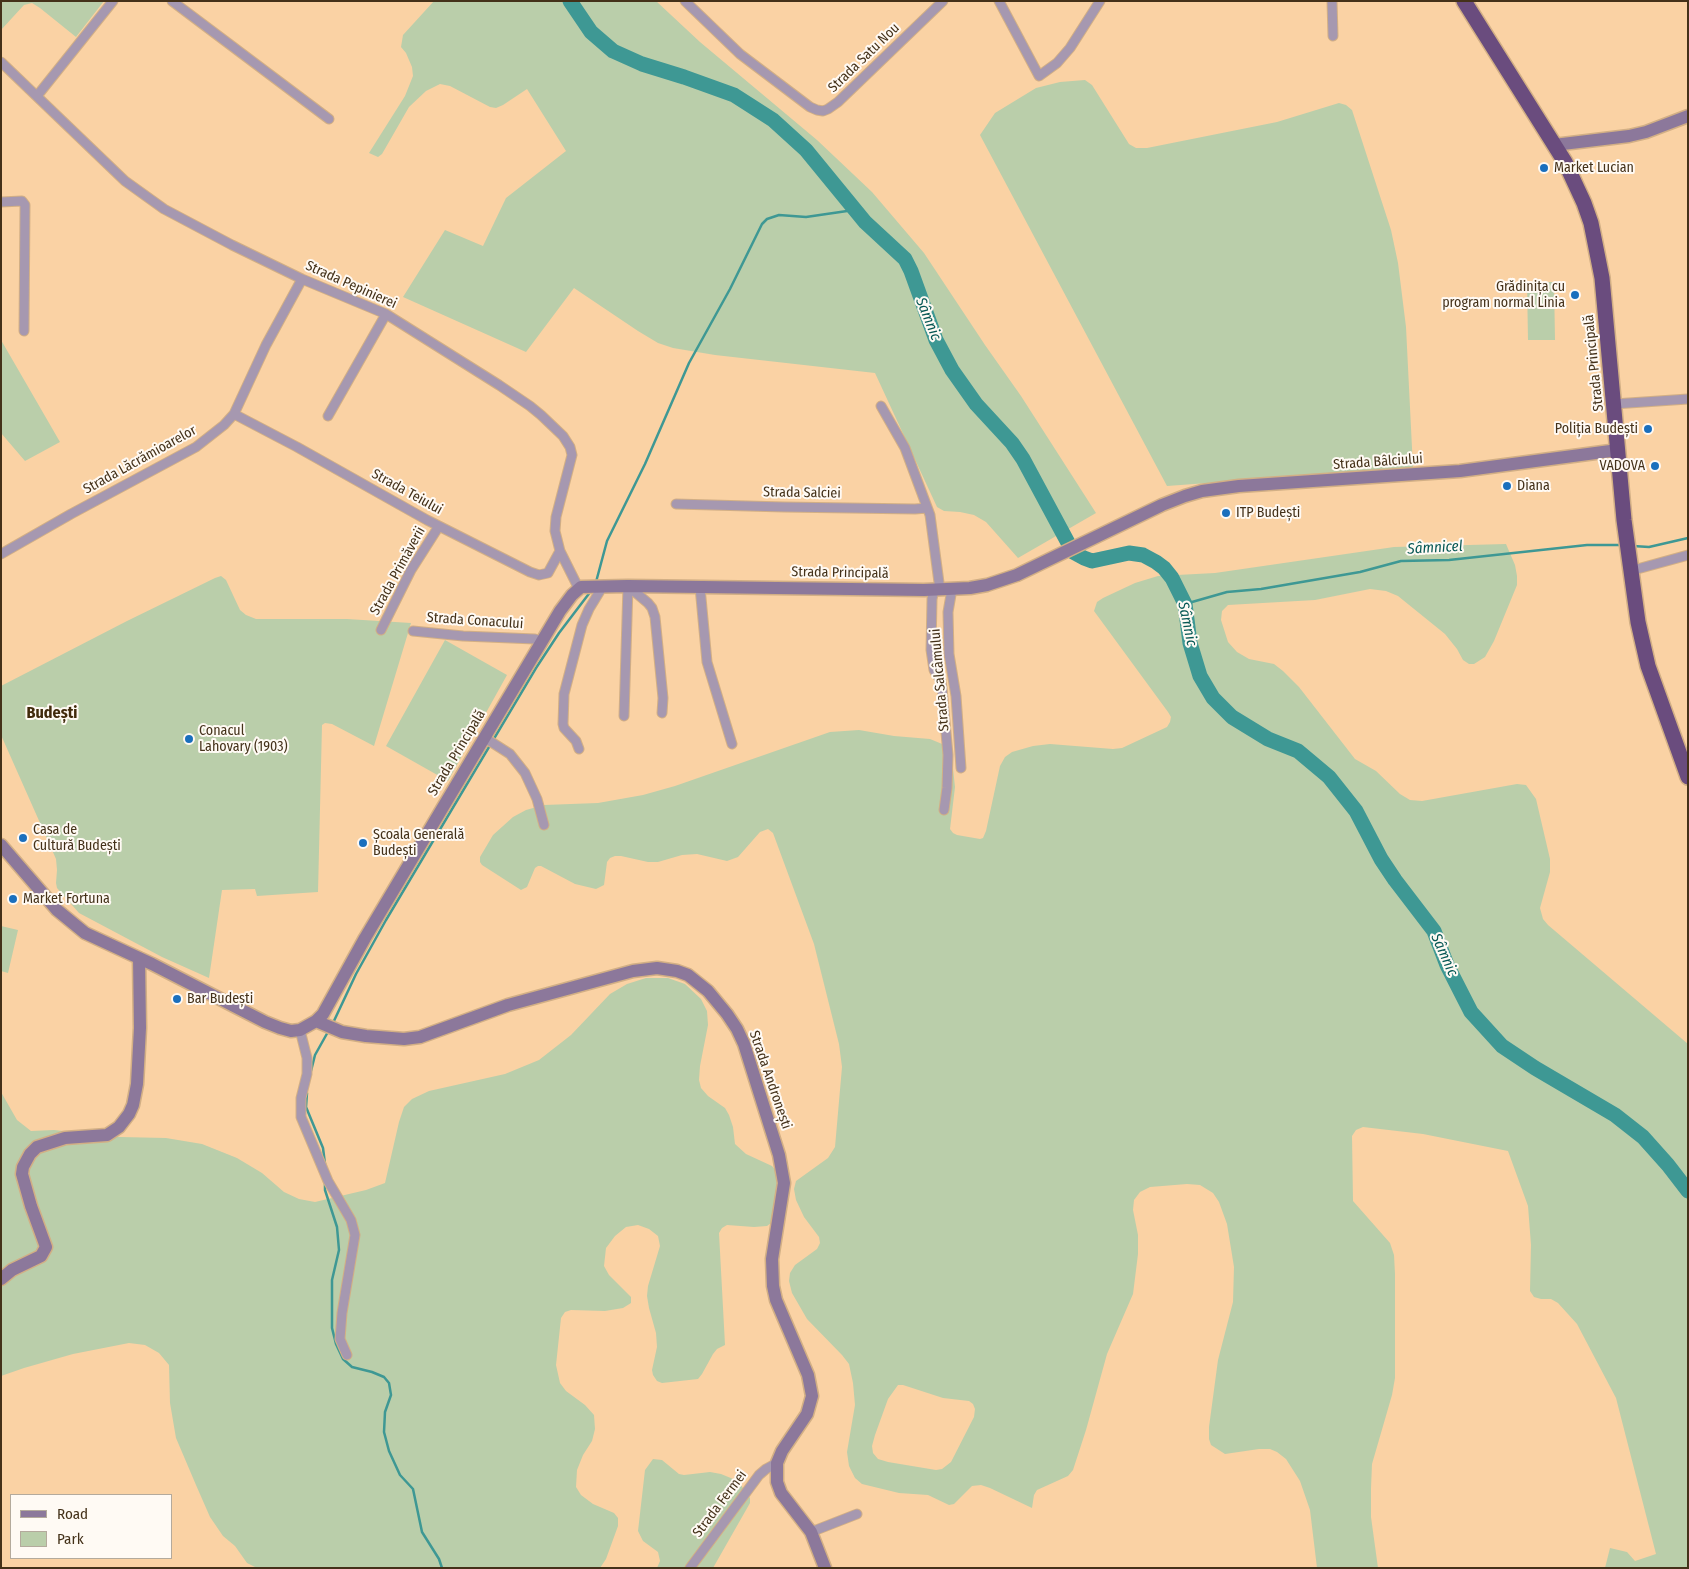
<!DOCTYPE html>
<meta charset="utf-8">
<style>
body{margin:0}
#map{position:relative;width:1689px;height:1569px;overflow:hidden;background:#fad2a4;font-family:"Fira Sans Condensed",sans-serif}
canvas{display:block}
.frame{position:absolute;inset:0;border:2px solid #443119;pointer-events:none}
.legend{position:absolute;left:10px;top:1494px;width:162px;height:65px;box-sizing:border-box;background:#fffaf4;border:1px solid #b4aa9c;margin:0;padding:6px 9px;list-style:none;font-size:15px;color:#443119}
.legend li{display:flex;align-items:center;gap:10px;height:25px}
.legend b{width:25px;border:1px solid #b4aa9c}
</style>
<div id="map">
<canvas width="1689" height="1569"></canvas>
<div class="frame"></div>
<ul class="legend">
<li><b style="height:6px;background:#8c789b"></b>Road</li>
<li><b style="height:14px;background:#baceaa"></b>Park</li>
</ul>
</div>
<script>
const c = document.querySelector('canvas').getContext('2d');
c.lineJoin = 'round';
function fill(path, color) {
  c.fillStyle = color;
  c.fill(path, 'evenodd');
}
function shape(rows) {
  const path = new Path2D();
  for (const r of rows) {
    path.moveTo(r[0], r[1]);
    for (let i = 2; i < r.length; i += 2) path.lineTo(r[i], r[i + 1]);
  }
  return path;
}
function trace(path, color, width, dash) {
  c.strokeStyle = color;
  c.lineWidth = width;
  c.lineCap = dash ? 'butt' : 'round';
  c.setLineDash(dash || []);
  c.stroke(path);
}
function label(font, color, halo, rows, align = 'center') {
  c.font = font + ' "Fira Sans Condensed",sans-serif';
  c.lineWidth = 4;
  c.setLineDash([]);
  c.textBaseline = 'middle';
  c.strokeStyle = halo;
  c.fillStyle = color;
  for (const [text, x, y, turn = 0] of rows) {
    c.save();
    c.translate(x, y);
    c.rotate((+turn || 0) * Math.PI / 180);
    c.textAlign = isNaN(turn) ? turn : align;
    if (halo) c.strokeText(text, 0, 0);
    c.fillText(text, 0, 0);
    c.restore();
  }
}
const green = shape([
 [1,1,104,1,76,37,40,8,32,3,24,5,1,30],
 [434,1,656,1,700,42,817,140,872,192,924,253,985,345,1021,396,1096,513,1018,558,986,522,974,515,960,512,944,511,937,507,875,373,715,355,673,348,658,343,638,331,574,288,526,352,403,297,445,230,483,246,506,198,566,151,527,89,503,105,496,108,490,107,450,86,440,84,426,91,409,107,382,154,378,157,369,153,405,96,413,76,412,67,406,53,401,47,403,35],
 [1085,80,1092,85,1129,144,1136,148,1147,148,1277,122,1339,103,1346,105,1352,110,1391,230,1398,263,1406,327,1413,468,1167,486,980,135,995,113,1036,88,1060,82],
 [1527,282,1554,282,1555,340,1528,340],
 [1,340,60,442,25,461,1,433],
 [1506,544,1515,565,1517,576,1517,585,1494,641,1485,657,1474,664,1469,664,1463,660,1457,649,1445,634,1398,596,1386,591,1370,589,1315,600,1228,605,1222,611,1221,620,1228,642,1237,652,1249,659,1274,664,1283,671,1299,687,1355,759,1376,771,1400,794,1410,800,1422,801,1517,784,1526,785,1536,799,1550,859,1550,872,1540,908,1543,919,1548,925,1688,1044,1688,1568,1605,1568,1610,1548,1627,1552,1635,1561,1656,1554,1616,1398,1577,1324,1558,1303,1551,1299,1541,1299,1534,1297,1530,1291,1531,1245,1528,1206,1508,1151,1423,1134,1363,1127,1356,1130,1352,1136,1353,1201,1390,1243,1394,1255,1395,1274,1395,1378,1392,1395,1372,1464,1371,1488,1371,1517,1378,1568,1317,1568,1310,1510,1300,1481,1286,1459,1277,1452,1270,1449,1259,1449,1225,1454,1211,1445,1209,1439,1209,1427,1218,1360,1233,1302,1234,1267,1227,1224,1219,1202,1213,1193,1200,1185,1187,1184,1150,1187,1140,1192,1134,1200,1133,1210,1138,1235,1138,1254,1133,1294,1107,1354,1086,1430,1073,1470,1068,1476,1037,1490,1034,1495,1032,1508,990,1488,981,1485,972,1486,954,1504,949,1505,928,1495,899,1493,862,1484,855,1478,849,1466,847,1452,855,1405,853,1383,849,1364,842,1355,807,1319,792,1293,789,1281,790,1273,795,1265,817,1249,820,1243,819,1237,804,1217,796,1200,794,1189,796,1181,828,1158,835,1147,842,1067,839,1044,814,944,773,833,768,829,760,832,738,857,727,861,697,854,682,855,658,862,648,862,621,856,615,856,610,858,607,862,604,885,596,889,575,884,541,866,538,866,535,868,527,887,521,890,482,865,480,862,480,857,493,835,513,817,526,810,544,805,598,803,643,795,675,786,830,732,859,730,894,736,930,739,947,746,951,750,955,787,950,829,953,833,957,835,980,839,983,838,986,831,1000,766,1005,757,1012,752,1033,746,1050,744,1113,749,1122,748,1167,727,1170,722,1171,717,1168,712,1094,611,1097,602,1103,598,1135,583,1158,576,1215,573,1394,547],
 [898,1385,903,1385,943,1398,969,1401,973,1404,975,1409,974,1417,951,1462,942,1469,936,1470,888,1462,878,1459,873,1453,872,1446,875,1435,888,1399],
 [221,576,226,580,240,610,246,615,256,619,347,619,411,623,374,746,332,724,325,723,322,725,318,892,257,896,255,889,222,890,209,978,162,957,79,913,57,888,56,883,57,870,56,859,1,735,1,686,127,621,215,578],
 [445,640,507,675,448,781,386,746],
 [1,926,18,930,8,973,1,971],
 [646,978,668,978,685,984,701,999,707,1011,708,1025,700,1066,699,1080,701,1088,708,1096,725,1108,729,1115,733,1127,735,1144,746,1154,772,1166,776,1171,778,1181,771,1223,767,1226,754,1227,727,1225,722,1228,719,1233,725,1345,717,1349,713,1354,702,1374,698,1379,662,1383,657,1381,653,1375,652,1370,657,1347,656,1333,649,1308,647,1296,648,1286,660,1246,658,1236,649,1229,638,1225,626,1227,615,1236,606,1248,604,1266,609,1275,631,1297,631,1303,623,1308,605,1311,571,1310,565,1312,561,1318,556,1365,560,1383,566,1391,585,1405,594,1415,595,1429,592,1441,583,1455,577,1470,576,1487,581,1495,593,1504,614,1513,618,1518,618,1526,606,1559,600,1568,257,1568,247,1563,235,1546,223,1536,210,1517,196,1485,176,1438,170,1403,169,1365,159,1353,145,1345,129,1343,73,1354,24,1368,1,1376,1,1092,17,1120,31,1131,54,1130,120,1137,166,1138,202,1144,237,1158,262,1173,284,1192,299,1199,315,1202,366,1190,385,1183,399,1122,404,1107,412,1099,429,1091,505,1074,539,1060,571,1035,610,994,627,984],
 [653,1459,662,1460,679,1474,684,1475,710,1472,721,1474,738,1481,750,1498,750,1503,713,1568,657,1568,660,1561,658,1552,643,1541,638,1531,645,1470]
]);
const stream = shape([
 [1633,546,1649,547,1688,538],
 [596,582,607,541,645,464,689,363,730,289,762,224,767,219,779,215,806,217,854,210],
 [1185,604,1227,592,1261,589,1360,572,1401,561,1449,560,1587,545,1622,545],
 [333,1023,356,974,386,920,536,668,559,633,591,591],
 [311,1071,315,1055,329,1030],
 [307,1093,306,1107,323,1148,325,1164],
 [325,1182,325,1190,337,1227,339,1250,332,1280,332,1328,336,1344,343,1359,352,1367,372,1372,384,1377,389,1383,391,1395,385,1412,384,1432,389,1451,400,1475,413,1489,422,1532,439,1559,442,1568]
]);
const river = shape([
 [570,1,591,32,613,51,642,64,684,77,734,95,773,120,806,150,865,222,905,259,911,271,936,340,952,370,976,404,1012,443,1023,459,1073,552,1084,558,1092,561,1129,553,1143,555,1156,562,1164,568,1172,578,1185,604,1190,643,1200,676,1213,698,1232,717,1268,739,1298,751,1329,777,1356,811,1381,859,1395,880,1434,931,1447,965,1471,1012,1502,1046,1535,1068,1615,1115,1643,1137,1668,1165,1688,1191]
]);
const street = shape([
 [172,1,329,119],
 [685,1,740,54,810,107,817,110,823,111,828,109,838,102,943,1],
 [999,1,1039,76,1057,63,1070,48,1100,1],
 [1332,1,1333,36],
 [1,62,125,181,164,209,232,245,302,279,386,314,499,385,530,406,541,415,563,436,570,447,572,455,556,517,555,531,560,551,579,589],
 [37,96,113,1],
 [1,202,22,201,25,205,24,331],
 [1614,404,1688,399],
 [881,406,905,448,930,515,940,590],
 [234,414,297,447,427,520,530,572,539,575,548,573,560,551],
 [328,416,386,314],
 [676,504,784,507,915,509,927,508],
 [1,554,71,514,196,447,224,425,234,414,266,345,302,279],
 [1630,571,1688,555],
 [628,586,648,603,652,608,655,617,663,698,662,713],
 [700,587,707,662,732,744],
 [952,589,948,612,949,654,956,696,961,768],
 [934,590,932,599,931,650,934,670,941,681,942,688,948,755,947,788,944,810],
 [381,630,411,570,439,526],
 [413,631,463,636,535,639,542,642],
 [624,716,628,586],
 [485,738,510,754,525,773,537,799,544,825],
 [579,749,576,741,564,728,563,724,564,694,582,625,589,609,603,586],
 [300,1030,307,1058,307,1074,301,1098,301,1117,328,1181,351,1220,355,1235,342,1313,340,1339,347,1355],
 [811,1532,857,1514],
 [690,1568,759,1475,766,1469,777,1463]
]);
const secondary = shape([
 [1554,145,1629,136,1646,132,1688,116],
 [1,845,57,910,85,933,152,964,265,1022,280,1028,291,1031,300,1030,316,1021,323,1014,365,938,560,611,572,595,581,587,628,586,924,590,970,588,987,585,1017,575,1162,505,1185,496,1202,491,1239,486,1460,471,1618,450],
 [316,1021,342,1032,366,1036,404,1039,420,1037,508,1005,633,971,657,968,677,971,688,975,708,991,727,1014,737,1029,744,1044,779,1155,784,1183,772,1259,773,1286,776,1300,808,1375,812,1396,807,1414,782,1451,777,1463,777,1482,781,1493,811,1532,825,1568],
 [1,1279,12,1270,41,1256,46,1247,31,1206,22,1174,23,1167,30,1154,37,1147,65,1138,107,1135,119,1127,129,1114,133,1105,137,1084,140,1028,139,958]
]);
const highway = shape([
 [1464,1,1565,162,1584,203,1591,223,1602,278,1624,520,1638,622,1648,666,1688,777]
]);
const markers = [
 [1544,168,5,"#1a6fbd"],
 [1575,295,5,"#1a6fbd"],
 [1648,429,5,"#1a6fbd"],
 [1655,466,5,"#1a6fbd"],
 [1507,486,5,"#1a6fbd"],
 [1226,513,5,"#1a6fbd"],
 [189,739,5,"#1a6fbd"],
 [23,838,5,"#1a6fbd"],
 [363,843,5,"#1a6fbd"],
 [13,899,5,"#1a6fbd"],
 [177,999,5,"#1a6fbd"]
];
const streetNames = [
 ["Strada Satu Nou",864,58,-44],
 ["Strada Pepinierei",351,285,24],
 ["Strada Principală",1594,363,-96],
 ["Strada Lăcrămioarelor",140,460,-29],
 ["Strada Bâlciului",1378,462,-4],
 ["Strada Teiului",407,492,29],
 ["Strada Salciei",802,493,1],
 ["Strada Primăverii",398,571,-61],
 ["Strada Principală",840,573,1],
 ["Strada Conacului",475,621,4],
 ["Strada Salcâmului",940,680,-95],
 ["Strada Principală",457,753,-59],
 ["Strada Andronești",770,1080,71],
 ["Strada Fermei",720,1504,-53]
];
const poiNames = [
 ["Market Lucian",1554,168],
 ["Grădinița cu",1565,287,"right"],
 ["program normal Linia",1565,303,"right"],
 ["Poliția Budești",1638,429,"right"],
 ["VADOVA",1645,466,"right"],
 ["Diana",1517,486],
 ["ITP Budești",1236,513],
 ["Conacul",199,731],
 ["Lahovary (1903)",199,747],
 ["Casa de",33,830],
 ["Cultură Budești",33,846],
 ["Școala Generală",373,835],
 ["Budești",373,851],
 ["Market Fortuna",23,899],
 ["Bar Budești",187,999]
];
const waterNames = [
 ["Sâmnic",928,319,68],
 ["Sâmnicel",1435,548,-3],
 ["Sâmnic",1187,624,78],
 ["Sâmnic",1444,955,66]
];
const quarterNames = [
 ["Budești",52,714]
];
fill(green, '#baceaa');
trace(stream, '#3e9894', 2.5);
trace(river, '#3e9894', 15);
trace(street, '#d2af85', 11);
trace(secondary, '#d2af85', 15);
trace(highway, '#d2af85', 18);
trace(street, '#a698b0', 9);
trace(secondary, '#8c789b', 12);
trace(highway, '#6a4c7e', 15);
for (const [x, y, r, color] of markers) {
  const dot = new Path2D();
  dot.arc(x, y, r, 0, 2 * Math.PI);
  c.fillStyle = color;
  c.fill(dot);
  trace(dot, '#fffaf4', 2);
}
label('14px', '#443119', '#fffaf4', streetNames);
label('14px', '#443119', '#fffaf4', poiNames, 'left');
label('italic 15px', '#065754', '#fffaf4', waterNames);
label('bold 16px', '#412a0b', '#fffaf4', quarterNames);
</script>
